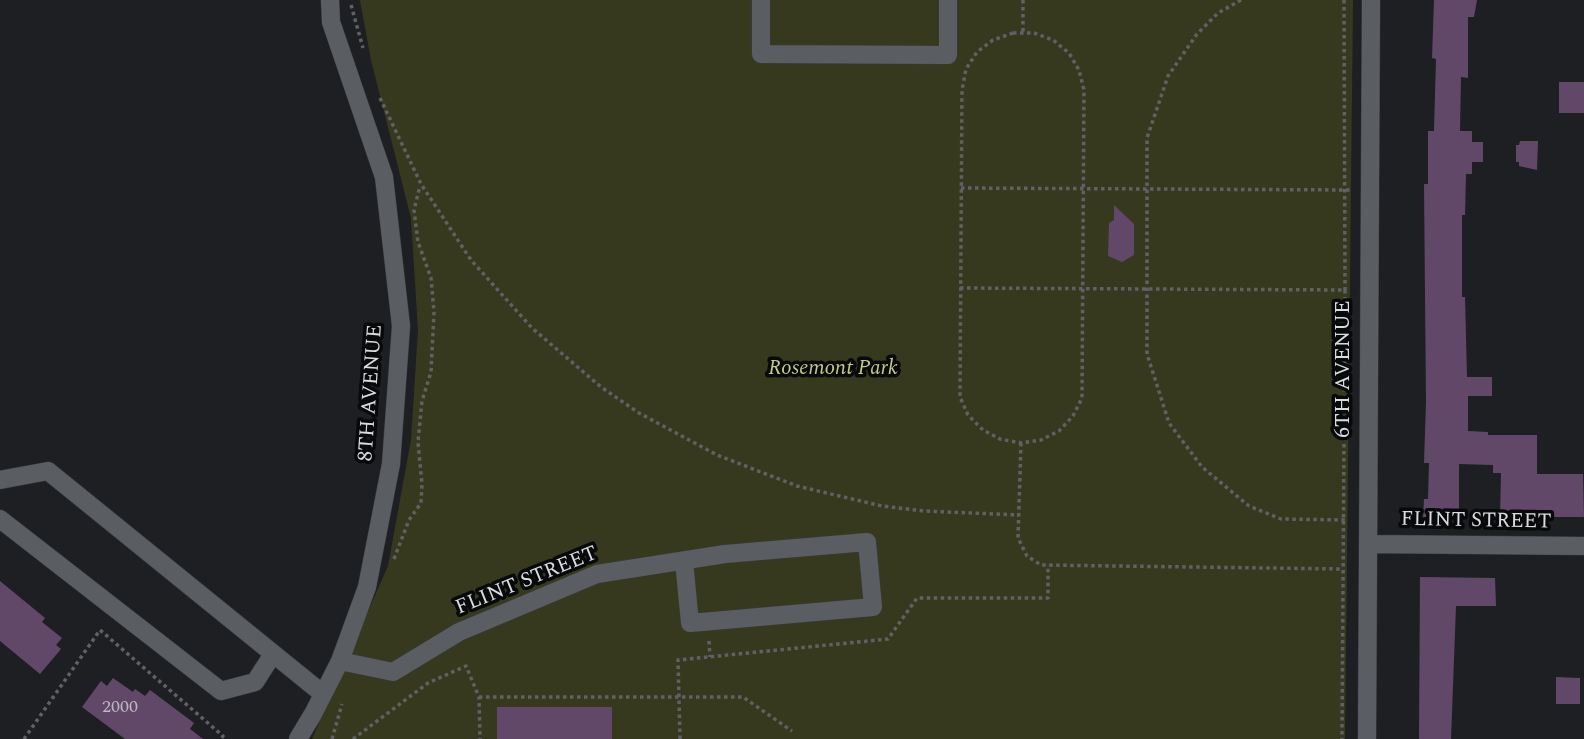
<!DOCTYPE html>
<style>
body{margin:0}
canvas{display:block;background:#1e1f23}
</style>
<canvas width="1584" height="739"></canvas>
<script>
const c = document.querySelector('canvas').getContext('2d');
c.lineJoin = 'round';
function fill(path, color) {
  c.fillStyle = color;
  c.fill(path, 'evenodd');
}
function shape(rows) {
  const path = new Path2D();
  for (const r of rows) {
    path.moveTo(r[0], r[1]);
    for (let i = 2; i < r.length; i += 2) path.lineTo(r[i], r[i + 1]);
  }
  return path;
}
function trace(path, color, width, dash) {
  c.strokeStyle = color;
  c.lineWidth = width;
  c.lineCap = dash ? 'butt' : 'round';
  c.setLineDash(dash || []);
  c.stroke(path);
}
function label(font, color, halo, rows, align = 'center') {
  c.font = font + ' Spectral,serif';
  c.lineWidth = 7;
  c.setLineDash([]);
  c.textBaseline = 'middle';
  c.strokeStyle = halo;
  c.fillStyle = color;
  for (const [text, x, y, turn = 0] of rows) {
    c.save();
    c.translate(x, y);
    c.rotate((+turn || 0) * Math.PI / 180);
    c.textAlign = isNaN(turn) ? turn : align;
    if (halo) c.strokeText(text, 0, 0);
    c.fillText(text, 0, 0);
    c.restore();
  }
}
const green = shape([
 [360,0,1353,0,1345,739,312,739,388,566,411,440,418,330,411,218,371,60]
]);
const building = shape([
 [1434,0,1477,0,1474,17,1468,17,1468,78,1461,77,1460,131,1472,131,1472,142,1483,142,1483,162,1472,162,1472,174,1466,174,1465,215,1462,215,1462,297,1465,297,1467,377,1492,377,1492,396,1468,396,1468,431,1488,432,1488,435,1537,435,1537,474,1583,474,1584,517,1536,517,1535,523,1516,523,1516,519,1500,518,1501,473,1493,473,1493,465,1459,464,1459,519,1423,519,1424,499,1428,499,1429,463,1424,463,1426,402,1424,184,1428,184,1428,131,1434,131,1436,59,1432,58],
 [1559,82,1584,82,1584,113,1559,113],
 [1520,141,1538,141,1537,170,1519,166,1519,162,1516,162,1516,145,1519,145],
 [1114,205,1134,224,1134,255,1122,262,1108,256,1109,223,1114,220],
 [1420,577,1495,578,1496,606,1456,606,1451,739,1419,739],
 [0,581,45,618,42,622,62,638,56,645,61,649,40,674,0,641],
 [1556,677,1580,678,1580,704,1556,704],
 [113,678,133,692,135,689,145,696,150,690,194,723,190,729,203,739,125,739,82,707,101,681,107,686],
 [497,707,612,707,612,739,497,739]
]);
const path = shape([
 [1023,0,1023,33],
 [1241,0,1218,13,1197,34,1168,76,1147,138,1147,354,1169,423,1202,467,1249,506,1281,519,1345,520],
 [1344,0,1345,290],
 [351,5,363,48],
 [1013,33,1034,33,1053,40,1069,53,1079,70,1084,90,1082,398,1073,416,1059,431,1041,440,1021,443,1000,439,983,430,968,415,960,397,962,90,966,69,977,52,993,40,1013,33],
 [380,98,421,184,471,260,532,328,601,387,639,413,717,455,797,486,882,506,924,511,1019,515],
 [961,188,1351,190],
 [960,288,1345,290,1342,739],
 [1021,443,1018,538,1027,556,1041,565,1343,569],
 [394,559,409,520,421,503,422,484,418,442,422,401,431,372,434,312,431,278,418,242,414,210,420,186],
 [709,641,710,657],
 [479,697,743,697,792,731],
 [24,739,100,630,223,736,221,739],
 [332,739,342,704],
 [353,739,428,683,466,666,479,697,480,739],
 [680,739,678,660,888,639,917,598,1048,598,1048,565]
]);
const minor = shape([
 [761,0,761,54,948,55,948,0],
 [0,480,48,471,323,694],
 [0,519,221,691,255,682,273,654],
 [1368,544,1584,546],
 [340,661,393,672,459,632,597,574,725,554,867,542,873,607,690,623,684,561],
 [298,739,313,714,340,661,367,587,391,464,401,326,384,177,331,22,330,0],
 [1367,739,1371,0]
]);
const numberNames = [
 ["2000",120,708]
];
const streetNames = [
 ["6TH AVENUE",1345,369,-90],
 ["8TH AVENUE",372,393,-86],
 ["FLINT STREET",1476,522,1],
 ["FLINT STREET",527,582,-22]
];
const parkNames = [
 ["Rosemont Park",833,370]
];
fill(green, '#37391f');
fill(building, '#614868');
trace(minor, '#3a3b3f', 19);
trace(path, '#606165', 3.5, [3.5, 3.5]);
trace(minor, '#5a5d61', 18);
label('18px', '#bcb6c0', null, numberNames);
label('21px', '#dadbde', '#08090b', streetNames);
label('italic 21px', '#c4cb86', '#08090b', parkNames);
</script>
